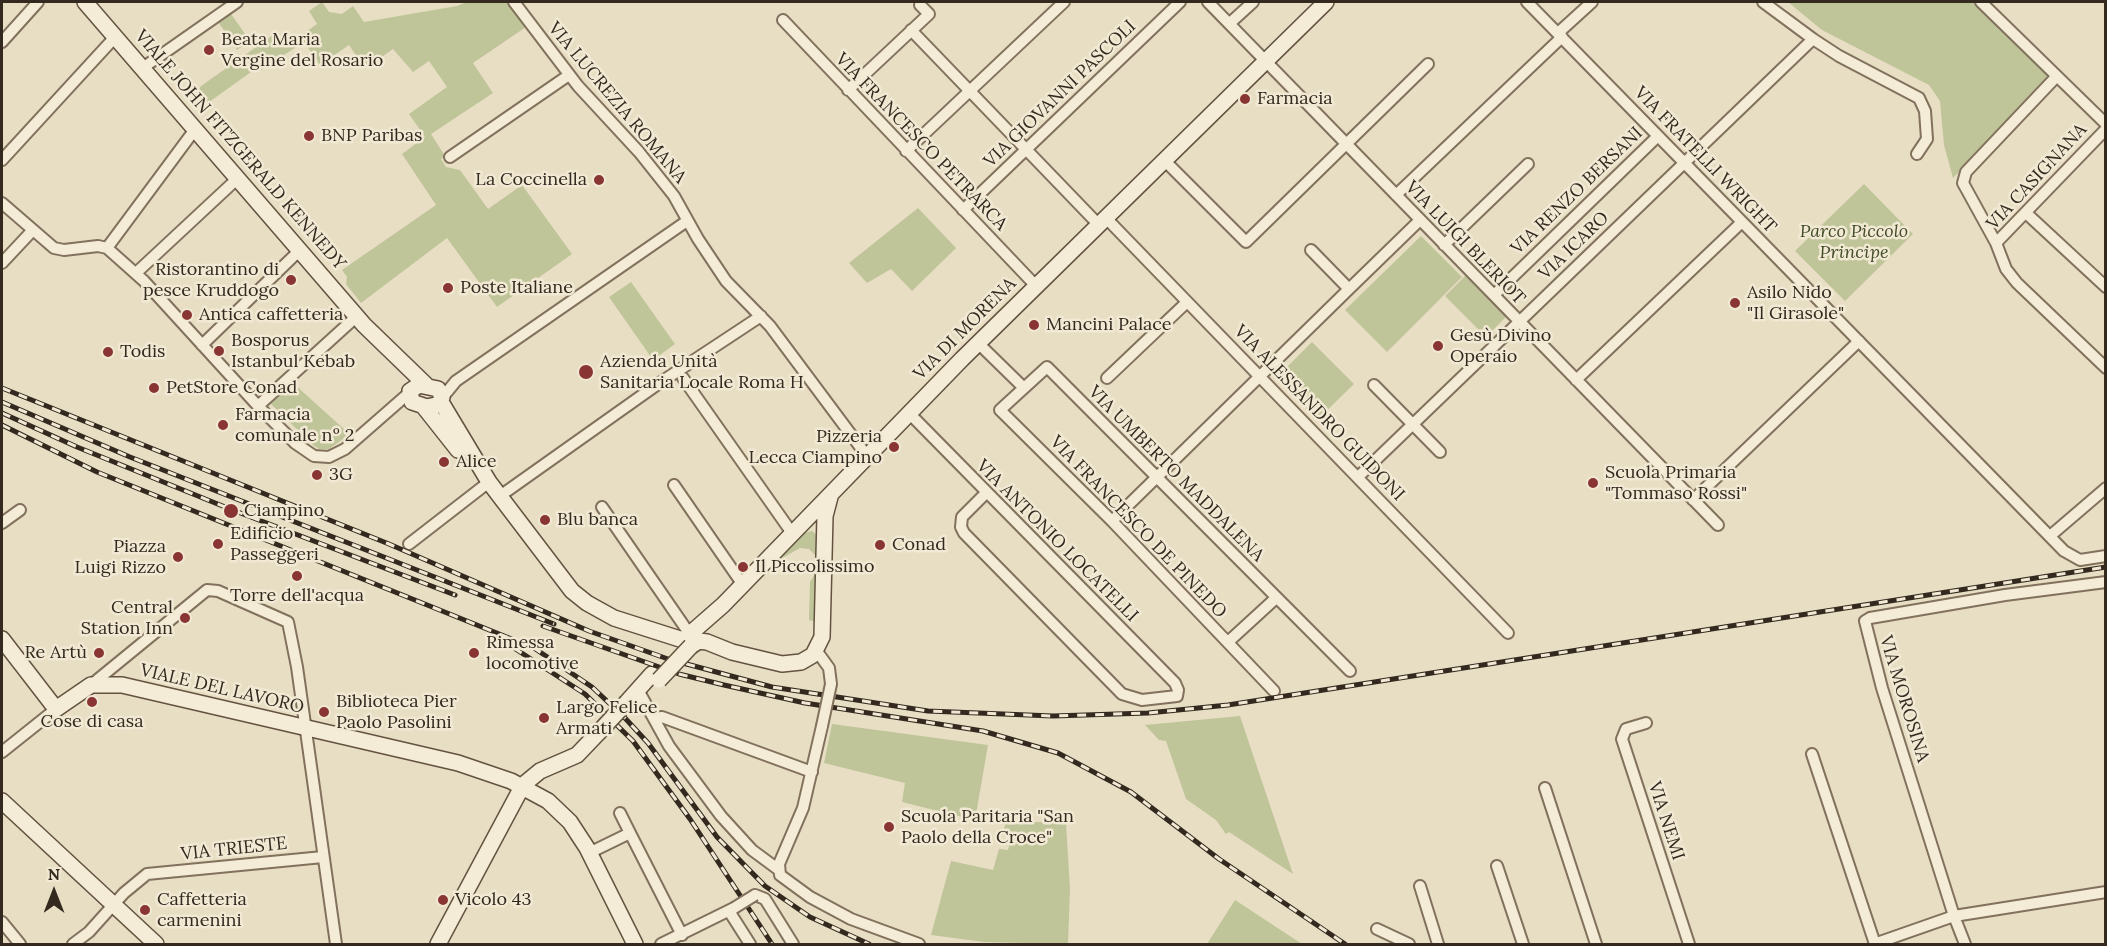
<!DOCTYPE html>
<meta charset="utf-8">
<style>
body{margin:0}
#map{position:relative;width:2107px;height:946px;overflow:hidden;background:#e8dec4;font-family:Lora,serif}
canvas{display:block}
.frame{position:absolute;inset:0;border:3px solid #33291f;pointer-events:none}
.north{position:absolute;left:24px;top:862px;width:60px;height:60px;-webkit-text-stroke:4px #f1e9d3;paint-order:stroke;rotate:0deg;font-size:16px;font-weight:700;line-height:24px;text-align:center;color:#33291f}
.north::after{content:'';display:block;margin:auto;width:21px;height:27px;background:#33291f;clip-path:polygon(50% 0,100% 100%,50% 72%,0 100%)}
</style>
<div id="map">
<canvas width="2107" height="946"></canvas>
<div class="frame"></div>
<div class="north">N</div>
</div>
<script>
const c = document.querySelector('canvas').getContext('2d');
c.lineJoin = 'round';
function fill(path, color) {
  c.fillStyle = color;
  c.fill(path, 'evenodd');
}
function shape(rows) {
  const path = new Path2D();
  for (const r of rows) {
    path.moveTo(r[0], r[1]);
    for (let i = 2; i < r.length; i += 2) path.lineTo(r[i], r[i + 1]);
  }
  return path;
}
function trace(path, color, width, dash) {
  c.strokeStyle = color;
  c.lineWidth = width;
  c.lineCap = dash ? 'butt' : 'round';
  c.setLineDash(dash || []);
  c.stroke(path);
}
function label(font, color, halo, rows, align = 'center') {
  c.font = font + ' Lora,serif';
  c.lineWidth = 5;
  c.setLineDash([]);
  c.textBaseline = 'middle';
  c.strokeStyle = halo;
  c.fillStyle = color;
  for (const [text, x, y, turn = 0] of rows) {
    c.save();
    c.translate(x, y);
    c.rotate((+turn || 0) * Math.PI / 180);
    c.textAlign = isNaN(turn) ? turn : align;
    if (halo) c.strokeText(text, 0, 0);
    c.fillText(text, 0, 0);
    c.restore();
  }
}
const green = shape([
 [322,2,329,12,342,14,353,6,364,22,457,6,467,2,507,2,526,27,473,63,493,93,431,134,445,156,441,159,446,167,460,170,488,209,522,185,572,254,497,307,447,238,361,303,346,284,347,277,342,270,436,205,402,154,425,137,409,114,447,87,429,61,413,72,393,49,365,69,349,45,320,65,304,42,261,70,258,67,198,110,191,101,201,86,276,33,286,46,317,24,309,11],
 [1788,2,1976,2,2053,78,1953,178,1944,145,1940,101,1929,85,1822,30],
 [231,14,250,41,237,50,219,23],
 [1864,184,1913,234,1845,301,1795,251],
 [918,208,956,248,912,291,891,269,867,283,849,263],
 [1421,236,1462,277,1387,352,1345,310],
 [1467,274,1508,315,1486,337,1445,296],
 [631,282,675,344,653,360,609,297],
 [1312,342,1354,384,1317,420,1276,378],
 [293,383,345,430,350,434,329,449,319,449,313,445,270,403],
 [812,531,818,536,818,558,809,549,800,548,779,560,804,533],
 [816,572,817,622,809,620,810,582],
 [1240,716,1293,874,1229,832,1226,834,1216,820,1186,799,1166,741,1159,740,1145,725],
 [832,724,988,745,975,820,902,802,905,783,824,763],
 [1006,821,1066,823,1070,889,1068,944,984,942,931,935,951,861,993,870,999,849,1008,850,1011,836,1003,833],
 [1235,900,1302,944,1207,944]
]);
const street = shape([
 [514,2,578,86,639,152,674,196,698,239,726,281,770,326,867,456],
 [1208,2,1718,525],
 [1527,2,2064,551,2080,560,2106,556],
 [1763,2,1813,39],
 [1981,2,2106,124],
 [783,20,1036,286],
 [1230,23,1253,2],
 [911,30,1098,224],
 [1558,33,1592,2],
 [2,42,38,2],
 [144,67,237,2],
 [2056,77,1966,172,1963,183,1996,243,2006,269,2017,283,2106,368],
 [848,90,929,14,920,5],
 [906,151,1064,2],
 [450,157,569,75],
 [2,160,116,36],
 [1164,160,1246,242,1428,64],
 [1396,195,1562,37],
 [2,203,54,248,64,250,98,246,107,248,144,281,258,406,295,443,314,456,329,457,345,449,409,393],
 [963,210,1180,2],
 [2026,213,2106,287],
 [1106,218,1508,633],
 [1996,243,2106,129],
 [1444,245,1528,164],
 [107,248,196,128],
 [1311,250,1349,289,1420,220],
 [2,263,32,231],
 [136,273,238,178],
 [1494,295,1658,136],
 [978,343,1024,388,1047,367,1350,671],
 [202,345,300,250],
 [683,378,792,533],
 [1107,378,1187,302],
 [1576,380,1742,222],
 [1374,385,1440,452],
 [1024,388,1000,410,1112,521,1274,691],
 [442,398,456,381,687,221],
 [258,406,357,316],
 [909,413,1175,683,1178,690,1177,696,1142,700,1122,694,964,533,961,527,962,517,986,493],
 [1358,477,1813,39,1839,56,1919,98,1925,111,1927,139,1917,154],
 [674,485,743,585],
 [500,496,658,384,761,316],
 [1693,500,1859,341],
 [602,507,691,636],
 [1112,521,1349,289],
 [2,523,20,510],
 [2050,536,2106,488],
 [409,544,489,482],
 [1228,642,1276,598],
 [816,650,829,668,831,684],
 [91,685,207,590,218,591,288,622,297,667,336,944],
 [638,690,669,746,721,816,752,850,779,870],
 [655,718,662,717,812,772],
 [1646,723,1626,729,1622,739,1689,944],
 [822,726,803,808,779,864,780,875,810,897,851,919,919,944],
 [2,752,56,709],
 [1812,754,1875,944],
 [1545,788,1596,944],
 [620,813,630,833],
 [589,853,630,833,682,935],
 [1497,866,1523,944],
 [1420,886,1438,944],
 [755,895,765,899,793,944],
 [729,911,750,944],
 [2,922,20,944],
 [1377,929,1409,944],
 [73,944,89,932,124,893,147,874,323,857],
 [661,944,734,908],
 [1874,944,1954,916,1882,688,1865,621,1870,618,2005,595,2106,582],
 [1965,944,1954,916,2106,892]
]);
const secondary = shape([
 [85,2,364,325,426,385],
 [419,385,438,389,442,397,440,404,427,407,412,402,410,391,419,385],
 [441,402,489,482,572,591,587,603,614,618,683,640,723,605,962,359,1326,2],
 [424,407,458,450],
 [2,639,56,709,91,685,122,685,458,763,511,781,548,801,570,822,587,848,635,944],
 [691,646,699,641,707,642,732,652,782,664,801,662,813,655,822,637,825,516,830,497],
 [627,702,652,674],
 [2,801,156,944],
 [438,944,523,785,540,771,577,755,599,732]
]);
const rail = shape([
 [2,388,389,544,589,631,668,659,772,687,928,711,1053,716,1148,713,1228,705,2106,567],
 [2,402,130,457,554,624],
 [2,413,77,447,230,509,455,595],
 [2,425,97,472,534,648,592,687,624,717,648,743,717,837,765,886,810,917,869,944],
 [543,626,679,674,724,685,805,703,983,731,1058,753,1131,792,1219,859,1345,944],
 [514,648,585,694,633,741,690,819,772,944]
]);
const streetBridge = shape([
 [822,726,831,684],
 [734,908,755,895]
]);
const secondaryBridge = shape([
 [659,680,691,646],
 [599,732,627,702]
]);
const markers = [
 [209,50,6,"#893534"],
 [1245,99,6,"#893534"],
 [309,136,6,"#893534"],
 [599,180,6,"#893534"],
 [291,280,6,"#893534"],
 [448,288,6,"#893534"],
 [1735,303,6,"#893534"],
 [187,315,6,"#893534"],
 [1034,325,6,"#893534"],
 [1438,346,6,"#893534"],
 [219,351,6,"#893534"],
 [108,352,6,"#893534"],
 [586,372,8,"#893534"],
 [154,388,6,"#893534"],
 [223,425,6,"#893534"],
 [894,447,6,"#893534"],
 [444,462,6,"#893534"],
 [317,475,6,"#893534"],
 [1593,483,6,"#893534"],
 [231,511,8,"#893534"],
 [545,520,6,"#893534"],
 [218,544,6,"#893534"],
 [880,545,6,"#893534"],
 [178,557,6,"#893534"],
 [743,567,6,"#893534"],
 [297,576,6,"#893534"],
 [185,618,6,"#893534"],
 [99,653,6,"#893534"],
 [474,653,6,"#893534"],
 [92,702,6,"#893534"],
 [324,712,6,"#893534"],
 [544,718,6,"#893534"],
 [889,827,6,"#893534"],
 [443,900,6,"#893534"],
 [145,910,6,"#893534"]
];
const poiNames = [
 ["Beata Maria",221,40],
 ["Vergine del Rosario",221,61],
 ["Farmacia",1257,99],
 ["BNP Paribas",321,136],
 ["La Coccinella",587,180,"right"],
 ["Ristorantino di",279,270,"right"],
 ["pesce Kruddogo",279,291,"right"],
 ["Poste Italiane",460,288],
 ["Asilo Nido",1747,293],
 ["\"Il Girasole\"",1747,314],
 ["Antica caffetteria",199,315],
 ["Mancini Palace",1046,325],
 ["Gesù Divino",1450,336],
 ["Operaio",1450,357],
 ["Bosporus",231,341],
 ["Istanbul Kebab",231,362],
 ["Todis",120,352],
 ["Azienda Unità",600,362],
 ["Sanitaria Locale Roma H",600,383],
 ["PetStore Conad",166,388],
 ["Farmacia",235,415],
 ["comunale nº 2",235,436],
 ["Pizzeria",882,437,"right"],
 ["Lecca Ciampino",882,458,"right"],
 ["Alice",456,462],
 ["Scuola Primaria",1605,473],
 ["\"Tommaso Rossi\"",1605,494],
 ["3G",329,475],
 ["Ciampino",244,511],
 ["Blu banca",557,520],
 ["Edificio",230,534],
 ["Passeggeri",230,555],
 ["Conad",892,545],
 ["Piazza",166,547,"right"],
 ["Luigi Rizzo",166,568,"right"],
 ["Il Piccolissimo",755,567],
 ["Torre dell'acqua",297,596,"center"],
 ["Central",173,608,"right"],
 ["Station Inn",173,629,"right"],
 ["Rimessa",486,643],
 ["locomotive",486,664],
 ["Re Artù",87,653,"right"],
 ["Biblioteca Pier",336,702],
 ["Paolo Pasolini",336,723],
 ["Largo Felice",556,708],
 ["Armati",556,729],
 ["Cose di casa",92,722,"center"],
 ["Scuola Paritaria \"San",901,817],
 ["Paolo della Croce\"",901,838],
 ["Caffetteria",157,900],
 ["carmenini",157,921],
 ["Vicolo 43",455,900]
];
const streetNames = [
 ["VIA GIOVANNI PASCOLI",1060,94,-44],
 ["VIA LUCREZIA ROMANA",617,103,50],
 ["VIA FRANCESCO PETRARCA",921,142,46],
 ["VIALE JOHN FITZGERALD KENNEDY",240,150,49],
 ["VIA FRATELLI WRIGHT",1705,160,46],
 ["VIA CASIGNANA",2037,177,-47],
 ["VIA RENZO BERSANI",1577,191,-44],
 ["VIA LUIGI BLERIOT",1465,243,46],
 ["VIA ICARO",1574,246,-44],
 ["VIA DI MORENA",965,329,-45],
 ["VIA ALESSANDRO GUIDONI",1319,413,46],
 ["VIA UMBERTO MADDALENA",1176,474,45],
 ["VIA FRANCESCO DE PINEDO",1138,527,46],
 ["VIA ANTONIO LOCATELLI",1057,541,45],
 ["VIALE DEL LAVORO",222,689,13],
 ["VIA MOROSINA",1904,699,73],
 ["VIA NEMI",1666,821,72],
 ["VIA TRIESTE",234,849,-6]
];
const parkNames = [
 ["Parco Piccolo",1854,232],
 ["Principe",1854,253]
];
fill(green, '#bfc599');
trace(street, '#81715d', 14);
trace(secondary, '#635240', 18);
trace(street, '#f4ecd6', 10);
trace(secondary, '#f4ecd6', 15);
trace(rail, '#33291f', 5);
trace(rail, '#f1e9d3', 3, [9]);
trace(streetBridge, '#81715d', 14, []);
trace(secondaryBridge, '#635240', 18, []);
trace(streetBridge, '#f4ecd6', 10);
trace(secondaryBridge, '#f4ecd6', 15);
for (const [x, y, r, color] of markers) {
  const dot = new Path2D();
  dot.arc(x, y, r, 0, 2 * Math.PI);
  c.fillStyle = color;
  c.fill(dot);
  trace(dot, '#f1e9d3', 2);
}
label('18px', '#33291f', '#f1e9d3', poiNames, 'left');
label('18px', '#33291f', '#f1e9d3', streetNames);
label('italic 18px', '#434d28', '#f1e9d3', parkNames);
</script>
